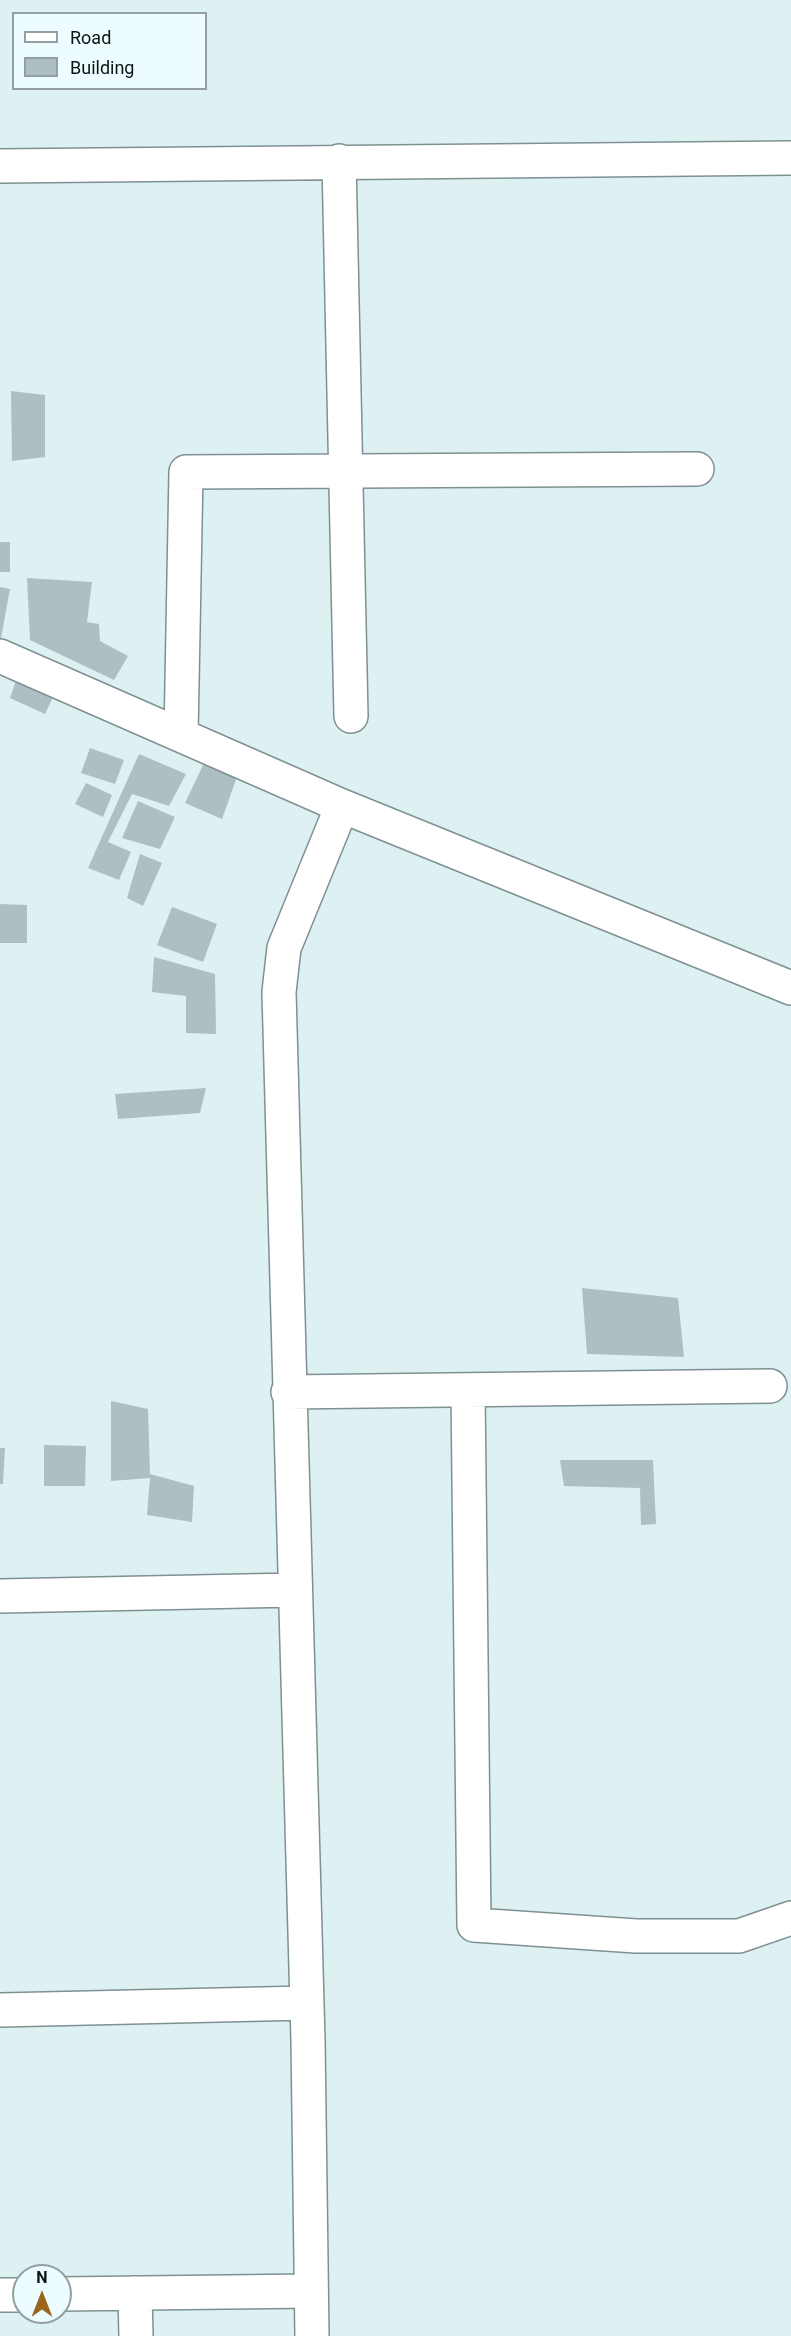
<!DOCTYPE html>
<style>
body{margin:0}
#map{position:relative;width:791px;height:2336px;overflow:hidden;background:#ddf0f2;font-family:Roboto,sans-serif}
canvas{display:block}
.legend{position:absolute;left:12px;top:12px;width:195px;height:78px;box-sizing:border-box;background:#edfcfe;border:2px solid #939fa0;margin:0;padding:8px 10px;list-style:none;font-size:18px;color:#0d1414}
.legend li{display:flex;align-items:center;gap:12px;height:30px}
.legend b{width:30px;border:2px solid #939fa0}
.north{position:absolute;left:12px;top:2264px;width:60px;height:60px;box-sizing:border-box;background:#edfcfe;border:2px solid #939fa0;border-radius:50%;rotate:0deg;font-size:16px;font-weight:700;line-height:24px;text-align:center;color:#0d1414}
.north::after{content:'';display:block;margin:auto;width:21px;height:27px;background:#9a661d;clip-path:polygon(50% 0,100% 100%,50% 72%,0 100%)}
</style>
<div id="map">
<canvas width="791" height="2336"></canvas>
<ul class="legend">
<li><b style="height:8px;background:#fff"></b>Road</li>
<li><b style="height:16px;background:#adbfc2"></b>Building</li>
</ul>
<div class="north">N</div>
</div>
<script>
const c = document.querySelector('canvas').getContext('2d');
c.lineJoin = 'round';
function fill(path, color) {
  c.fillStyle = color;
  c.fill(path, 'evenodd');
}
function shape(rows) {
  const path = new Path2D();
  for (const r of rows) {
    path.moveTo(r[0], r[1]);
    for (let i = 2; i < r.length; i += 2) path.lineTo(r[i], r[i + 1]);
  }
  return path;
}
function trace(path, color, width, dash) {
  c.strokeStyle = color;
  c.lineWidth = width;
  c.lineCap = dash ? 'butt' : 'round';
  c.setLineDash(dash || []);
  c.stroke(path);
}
const building = shape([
 [11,391,45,395,45,457,12,461],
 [0,542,10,542,10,572,0,572],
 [27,578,92,582,87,622,99,624,100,641,128,656,114,680,30,640],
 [0,587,10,589,1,638,0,638],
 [17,678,55,693,45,714,10,698],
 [90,748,124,760,115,784,81,773],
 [139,754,186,774,169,806,132,794,108,842,131,852,119,880,88,868],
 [205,761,238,774,222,819,185,803],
 [86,783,112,795,103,817,75,804],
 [138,801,175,817,160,849,122,838],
 [140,854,162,863,143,906,127,898],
 [0,904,27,905,27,943,0,943],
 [172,907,217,924,203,962,157,945],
 [154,957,215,974,216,1034,186,1033,186,996,152,992],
 [206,1088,200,1113,118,1119,115,1094],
 [582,1288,678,1298,684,1357,587,1354],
 [111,1401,148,1409,150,1474,194,1486,192,1522,147,1515,150,1478,111,1481],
 [44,1445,86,1446,85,1486,44,1486],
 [0,1448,5,1448,3,1484,0,1484],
 [560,1460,653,1460,656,1524,641,1525,640,1488,564,1486]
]);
const street = shape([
 [339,161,351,716],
 [0,166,791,158],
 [0,656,342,806,791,988],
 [181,735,186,472,697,469],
 [468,1390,474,1925,636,1936,739,1936,791,1918],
 [288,1392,770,1386],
 [0,1596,294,1590],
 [0,2010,306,2003],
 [135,2293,136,2336],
 [60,2294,311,2291],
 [0,2295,24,2295],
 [312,2336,308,2040,279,992,284,948,342,806]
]);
fill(building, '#adbfc2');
trace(street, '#7f9092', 36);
trace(street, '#fff', 33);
</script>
